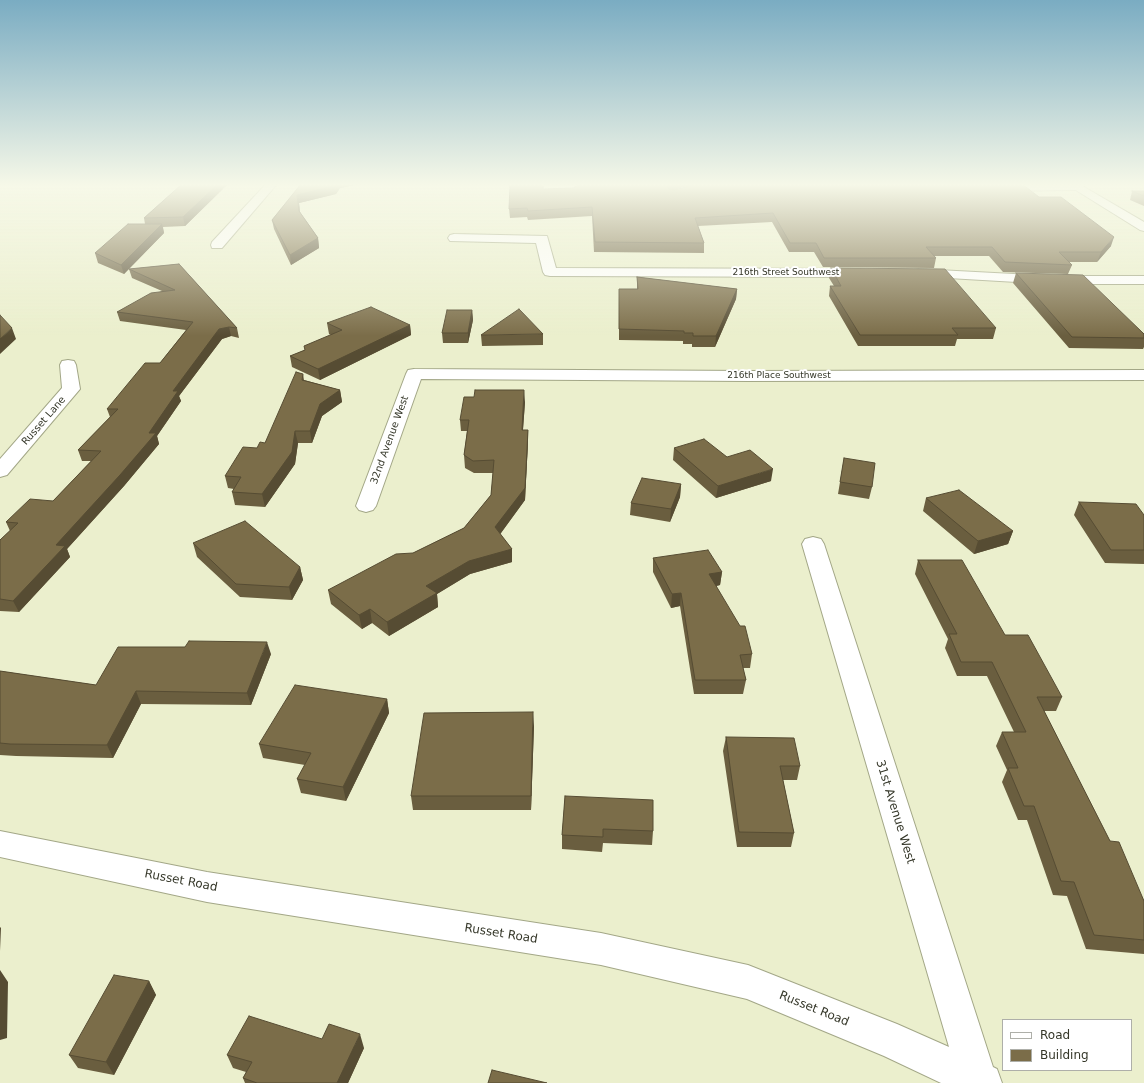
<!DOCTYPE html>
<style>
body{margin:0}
#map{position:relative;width:1144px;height:1083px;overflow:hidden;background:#ebefcd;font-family:"DejaVu Sans",sans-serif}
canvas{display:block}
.legend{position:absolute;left:1002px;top:1019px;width:130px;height:52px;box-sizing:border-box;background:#fff;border:1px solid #aeafa9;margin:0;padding:5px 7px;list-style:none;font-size:12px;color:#353729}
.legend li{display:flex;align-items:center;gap:8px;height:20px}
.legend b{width:20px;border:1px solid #aeafa9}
</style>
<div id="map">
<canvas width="1144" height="1083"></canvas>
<ul class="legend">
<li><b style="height:5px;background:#fff"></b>Road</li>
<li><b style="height:11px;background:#7b6d49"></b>Building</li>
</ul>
</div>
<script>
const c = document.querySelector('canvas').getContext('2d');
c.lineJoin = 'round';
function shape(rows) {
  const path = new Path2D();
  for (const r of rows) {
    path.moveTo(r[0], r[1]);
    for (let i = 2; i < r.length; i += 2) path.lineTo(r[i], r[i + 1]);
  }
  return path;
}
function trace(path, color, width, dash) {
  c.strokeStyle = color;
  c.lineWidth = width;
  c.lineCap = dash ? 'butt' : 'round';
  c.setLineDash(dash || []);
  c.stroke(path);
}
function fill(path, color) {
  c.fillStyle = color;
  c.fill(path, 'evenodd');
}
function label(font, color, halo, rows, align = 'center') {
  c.font = font + ' "DejaVu Sans",sans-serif';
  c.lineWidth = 4;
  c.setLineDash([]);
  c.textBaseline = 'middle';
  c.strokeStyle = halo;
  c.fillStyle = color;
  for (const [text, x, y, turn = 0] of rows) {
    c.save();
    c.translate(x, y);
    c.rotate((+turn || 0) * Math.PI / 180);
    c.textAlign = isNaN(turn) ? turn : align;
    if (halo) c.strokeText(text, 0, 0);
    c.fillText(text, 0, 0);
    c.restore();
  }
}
const street = shape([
 [266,184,277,184,222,248,212,248,211,245,212,242,266,184],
 [1078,184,1082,187,1076,190,996,191,990,188,996,185,1078,184],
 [454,234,547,236,556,268,861,269,866,270,868,273,866,276,861,277,550,276,545,275,543,272,536,243,450,241,448,238,450,235,454,234],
 [919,269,1051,276,1144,276,1144,284,1051,284,914,276,912,273,914,270,919,269],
 [68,360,74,361,76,365,80,389,7,475,0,477,0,459,62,388,60,365,62,361,68,360],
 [414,369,748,371,1144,370,1144,380,748,381,421,379,376,506,373,510,366,512,359,510,356,506,406,374,408,370,414,369],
 [813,537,821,539,824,544,993,1067,997,1069,1002,1083,941,1083,884,1056,747,999,601,965,207,902,0,857,0,831,207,872,601,933,748,965,897,1024,949,1047,802,544,805,539,813,537]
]);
const secondary = shape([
 [1066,184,1079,184,1144,222,1144,231,1140,230,1066,184]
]);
const wall = shape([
 [182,184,228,184,185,226,163,227,164,233,124,274,98,263,95,253,145,224,144,218],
 [301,184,359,184,340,188,336,194,299,203,300,212,318,238,319,248,291,265,274,229,272,220],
 [580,184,693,184,673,190,1039,197,1111,246,1097,262,1068,262,1072,265,1068,274,1003,272,989,256,934,256,936,258,934,268,823,267,814,252,789,252,772,222,698,226,704,243,704,253,594,252,592,216,528,220,527,217,510,218,509,209,543,189,573,188],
 [1132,191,1144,191,1144,206,1130,200],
 [179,264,237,328,239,338,231,336,222,339,179,396,181,401,157,436,159,444,124,486,67,549,70,557,19,612,0,611,0,540,10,531,6,522,53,501,91,461,82,461,78,450,110,417,107,409,160,363,186,330,120,321,117,312,162,291,132,278,129,269],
 [831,268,996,328,993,339,957,339,955,346,858,346,829,296,830,286,834,286,829,278],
 [1016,273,1144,334,1144,347,1143,349,1069,348,1013,283],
 [637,277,737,289,736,299,715,347,692,347,692,344,683,344,683,341,619,340,619,289,637,289],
 [472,310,473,320,468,343,443,343,442,333],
 [327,323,410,325,411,335,320,380,292,367,290,356,305,350,331,335,329,334],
 [543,334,543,345,482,346,481,335],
 [303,374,304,380,340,390,342,402,322,416,312,443,298,443,295,464,265,507,235,505,232,492,234,489,228,488,225,476,257,448,265,443],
 [525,402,523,430,528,430,528,442,525,500,500,534,512,549,512,562,470,574,437,594,438,607,389,636,372,623,362,629,331,604,328,590,413,553,464,528,491,495,493,473,474,473,465,468,464,455,467,431,461,431,460,420],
 [674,448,727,457,771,481,716,498,673,460],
 [844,458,872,487,869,499,838,494],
 [681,484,680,497,670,522,630,515,631,503],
 [926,498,1013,531,1008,544,974,554,923,511],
 [1079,502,1144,515,1144,564,1105,563,1074,515],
 [193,543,300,567,303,580,292,600,240,597,197,557],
 [653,558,722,572,720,585,716,586,752,654,750,668,743,668,746,680,743,694,694,694,680,606,671,608,653,572],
 [918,560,1005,635,1062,697,1056,711,1044,711,1110,841,1144,901,1144,954,1086,949,1067,896,1053,895,1027,820,1018,820,1002,782,1007,770,996,746,1002,732,1014,732,987,676,957,676,945,648,948,639,915,574],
 [271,654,251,705,141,704,113,758,16,756,0,755,0,671,96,685],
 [387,699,389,713,346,801,301,793,297,779,305,765,263,758,259,744],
 [534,726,531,810,413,810,411,796],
 [726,737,800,766,797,780,783,780,794,833,791,847,737,847,723,751],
 [565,796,653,831,652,845,603,843,602,852,562,849,562,835],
 [149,981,156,995,114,1075,78,1068,69,1055],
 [322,1039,364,1048,348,1083,245,1083,243,1078,246,1072,233,1068,227,1055]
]);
const shadedWall = shape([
 [218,184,228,184,185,226,183,217],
 [336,184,359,184,340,188,336,194,299,203,301,220,297,195],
 [668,184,693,184,670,191,667,186],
 [162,224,164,233,124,274,121,265],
 [1114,237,1111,246,1097,262,1101,252],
 [318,238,319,248,291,265,290,255],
 [737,289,736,299,715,347,716,336],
 [472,310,473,320,468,343,468,333],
 [410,325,411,335,320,380,318,369],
 [229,327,231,336,222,339,179,396,181,401,157,436,159,444,124,486,67,549,70,557,19,612,13,601,56,545,149,433,173,391,219,329],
 [12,328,16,339,0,354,0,339],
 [340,390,342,402,322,416,312,443,310,431,320,404],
 [524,390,525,402,522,442,522,430],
 [528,430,528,442,525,500,496,540,495,527],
 [295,431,298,443,295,464,265,507,262,494],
 [773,469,771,481,716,498,718,486],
 [681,484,680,497,670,522,671,509],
 [1013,531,1008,544,974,554,978,541],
 [512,549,512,562,470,574,437,594,438,607,389,636,387,622,426,586,469,561],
 [300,567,303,580,292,600,289,587],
 [722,572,720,585,708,588,709,574],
 [681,593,680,606,671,608,672,594],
 [370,609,372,623,362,629,359,615],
 [267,642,271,654,251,705,247,693],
 [136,691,141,704,113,758,107,745],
 [387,699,389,713,346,801,343,787],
 [533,712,534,726,531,810,531,796],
 [0,927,1,928,0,951],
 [0,970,8,982,7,1038,0,1040],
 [149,981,156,995,114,1075,106,1062],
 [360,1034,364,1048,348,1083,337,1083]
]);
const building = shape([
 [182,184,218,184,183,217,144,218,182,184],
 [301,184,336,184,334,186,297,195,299,211,318,238,290,255,272,220,301,184],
 [510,184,543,184,543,189,573,188,580,184,668,184,667,186,669,189,674,190,697,184,1022,184,1039,197,1061,197,1114,237,1101,252,1059,252,1072,265,1005,262,992,247,926,247,936,258,824,258,816,243,790,243,773,213,695,218,704,243,595,242,592,207,528,211,527,208,509,209,510,184],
 [1132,191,1144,191,1144,196,1132,191],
 [128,224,162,224,121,265,95,253,128,224],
 [179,264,237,328,229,327,219,329,173,391,178,391,149,433,156,433,120,475,56,545,65,546,13,601,0,599,0,540,18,523,6,522,30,499,53,501,101,451,78,450,118,409,107,409,145,363,160,363,193,322,117,312,151,293,175,290,129,269,179,264],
 [831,268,945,269,996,328,952,328,958,335,860,335,830,286,841,286,831,268],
 [1016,273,1083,275,1144,334,1144,338,1072,337,1016,273],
 [637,277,737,289,716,336,693,336,693,333,684,333,684,331,619,329,619,289,638,289,637,277],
 [371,307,410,325,318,369,290,356,305,350,304,346,342,330,327,323,371,307],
 [519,309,543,334,481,335,519,309],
 [447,310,472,310,468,333,442,333,447,310],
 [0,315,12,328,0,339,0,315],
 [296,372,303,374,302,380,340,390,320,404,310,431,295,431,292,452,262,494,232,492,241,477,225,476,243,447,257,448,260,442,265,443,296,372],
 [475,390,524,390,522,430,528,430,525,488,495,527,512,549,469,561,426,586,437,593,387,622,370,609,359,615,328,590,396,554,413,553,464,528,491,495,494,460,473,461,464,455,469,420,460,420,464,397,474,397,475,390],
 [704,439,727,457,750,450,773,469,718,486,674,448,704,439],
 [844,458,875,463,872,487,840,482,844,458],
 [642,478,681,484,671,509,631,503,642,478],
 [959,490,1013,531,978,541,926,498,959,490],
 [1079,502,1136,504,1144,515,1144,550,1111,550,1079,502],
 [245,521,300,567,289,587,236,584,193,543,245,521],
 [708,550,722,572,709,574,740,626,745,626,752,654,740,655,746,680,695,680,681,593,672,594,653,558,708,550],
 [918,560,962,560,1005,635,1028,635,1062,697,1037,697,1110,841,1119,842,1144,901,1144,940,1094,935,1074,882,1061,881,1034,806,1024,806,1008,768,1018,768,1002,732,1026,732,992,662,961,662,949,634,957,634,918,560],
 [189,641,267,642,247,693,136,691,107,745,10,744,0,743,0,671,96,685,118,647,185,647,189,641],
 [295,685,387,699,343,787,297,779,311,753,259,744,295,685],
 [533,712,531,796,411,796,424,713,533,712],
 [726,737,794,738,800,766,780,766,794,833,739,832,726,737],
 [565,796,653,800,653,831,603,829,603,837,562,835,565,796],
 [114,975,149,981,106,1062,69,1055,114,975],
 [249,1016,322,1039,329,1024,360,1034,337,1083,257,1083,243,1078,252,1062,227,1055,249,1016],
 [492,1070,547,1083,488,1083,492,1070]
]);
const farStreetnames = [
 ["216th Street Southwest",786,273],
 ["216th Place Southwest",779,376]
];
const streetNames = [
 ["Russet Lane",44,421,-49],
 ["32nd Avenue West",390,440,-70]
];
const nearStreetnames = [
 ["31st Avenue West",895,812,73],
 ["Russet Road",181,881,11],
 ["Russet Road",501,934,9],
 ["Russet Road",814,1009,22]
];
trace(street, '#a3a787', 2);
trace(secondary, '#a3a787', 2);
fill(street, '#fff');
fill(secondary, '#fff');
fill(wall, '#6a5e3f');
fill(shadedWall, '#564c33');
fill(building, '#7b6d49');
trace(building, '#564c33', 1);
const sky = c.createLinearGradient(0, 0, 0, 336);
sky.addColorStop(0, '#7aacc2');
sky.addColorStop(0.55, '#f6f8e8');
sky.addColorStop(1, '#f6f8e800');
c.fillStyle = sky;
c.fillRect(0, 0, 1144, 336);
label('9px', '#353729', '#fff', farStreetnames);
label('10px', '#353729', '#fff', streetNames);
label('12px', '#353729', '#fff', nearStreetnames);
</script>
